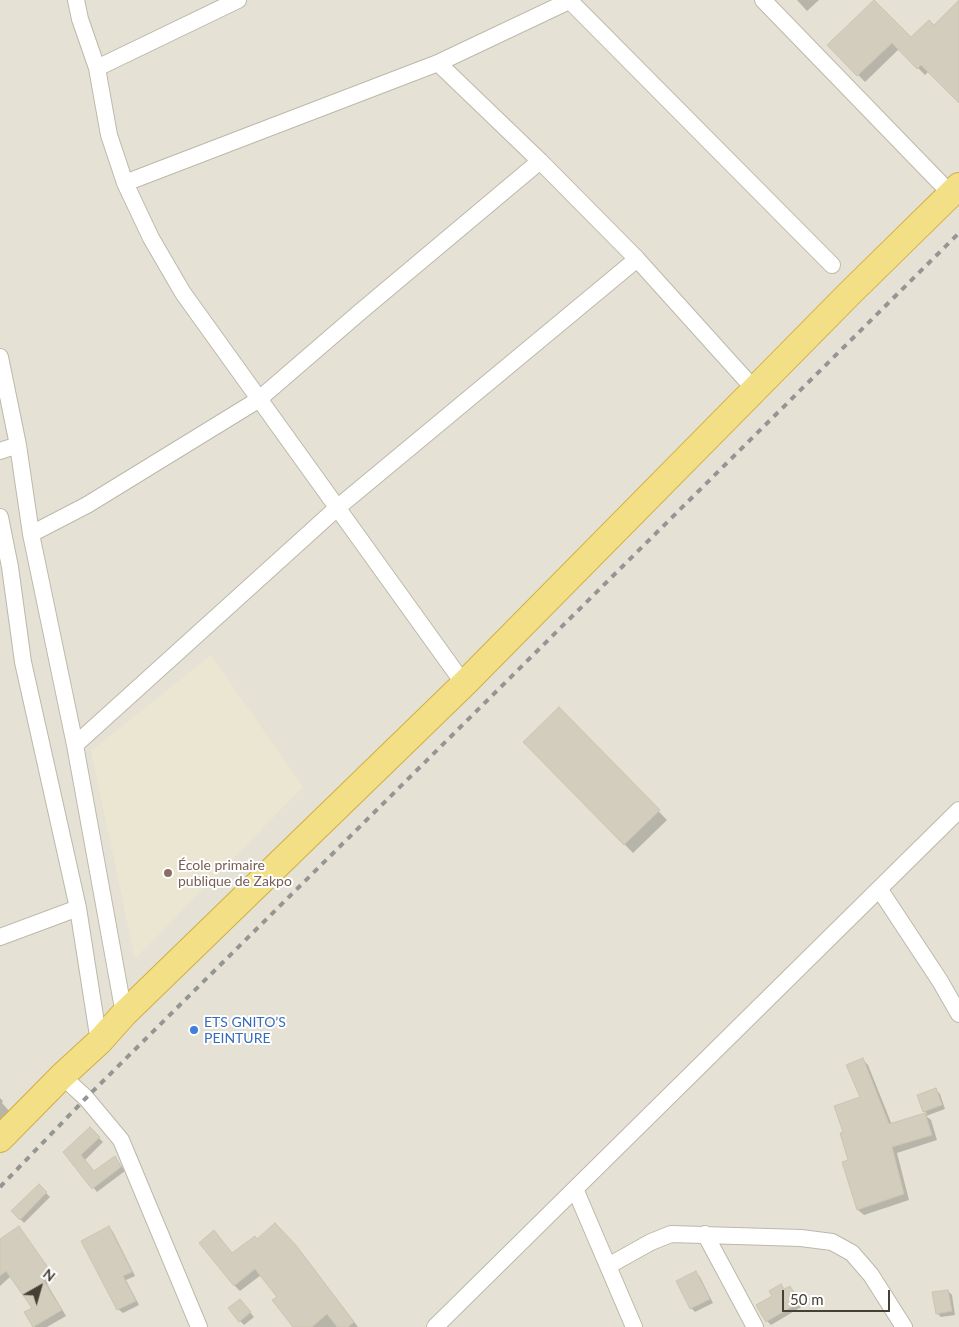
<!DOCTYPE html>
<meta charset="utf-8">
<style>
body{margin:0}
#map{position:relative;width:959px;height:1327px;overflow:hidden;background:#f2f0e6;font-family:Lato,sans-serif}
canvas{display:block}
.north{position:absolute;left:15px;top:1262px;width:50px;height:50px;-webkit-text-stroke:4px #fff;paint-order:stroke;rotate:38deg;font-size:14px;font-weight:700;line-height:20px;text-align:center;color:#444036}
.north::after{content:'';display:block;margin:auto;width:18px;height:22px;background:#444036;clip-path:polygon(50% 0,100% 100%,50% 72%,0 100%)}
.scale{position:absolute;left:782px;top:1290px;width:108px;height:22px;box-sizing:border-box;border:2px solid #444036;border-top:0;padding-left:6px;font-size:15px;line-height:18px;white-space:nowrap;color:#444036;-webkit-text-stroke:4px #fff;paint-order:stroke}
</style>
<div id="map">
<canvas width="959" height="1327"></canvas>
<div class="north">N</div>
<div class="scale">50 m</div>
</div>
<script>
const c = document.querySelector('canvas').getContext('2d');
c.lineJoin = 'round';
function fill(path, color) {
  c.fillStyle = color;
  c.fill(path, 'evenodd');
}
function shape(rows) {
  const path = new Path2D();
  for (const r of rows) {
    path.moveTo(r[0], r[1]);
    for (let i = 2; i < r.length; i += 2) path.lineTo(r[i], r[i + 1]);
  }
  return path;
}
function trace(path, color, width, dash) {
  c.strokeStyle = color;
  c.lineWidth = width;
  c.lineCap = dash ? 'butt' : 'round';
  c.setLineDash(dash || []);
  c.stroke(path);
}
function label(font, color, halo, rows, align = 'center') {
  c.font = font + ' Lato,sans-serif';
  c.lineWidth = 4;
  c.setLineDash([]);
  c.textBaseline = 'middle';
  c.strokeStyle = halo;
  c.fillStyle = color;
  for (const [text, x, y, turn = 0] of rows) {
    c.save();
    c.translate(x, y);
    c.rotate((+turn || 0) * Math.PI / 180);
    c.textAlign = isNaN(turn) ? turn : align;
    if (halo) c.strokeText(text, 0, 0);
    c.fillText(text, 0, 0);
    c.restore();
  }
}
const residential = shape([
 [0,0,959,0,959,1327,0,1327]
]);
const education = shape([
 [211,655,303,787,135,959,91,751]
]);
const shadow = shape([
 [797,0,819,0,807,11],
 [959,2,959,101,929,71,925,75,899,49,865,82,829,45,911,39,934,27],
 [559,709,667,820,633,853,525,742],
 [863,1060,868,1065,892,1125,927,1114,924,1111,936,1090,940,1094,945,1109,926,1116,931,1120,937,1140,897,1153,909,1200,864,1215,858,1210,843,1163,850,1161,844,1133,862,1098],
 [0,1098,3,1101,2,1103,10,1112,0,1123],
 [90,1129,103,1142,85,1160,94,1173,115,1157,125,1171,97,1192,65,1153],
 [39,1186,50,1197,24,1223,13,1211],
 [275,1224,301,1252,358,1327,294,1327,278,1297,261,1275,240,1291,235,1286,233,1254,258,1240],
 [19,1228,56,1278,47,1284,66,1316,47,1327,35,1327,26,1313,34,1308,11,1276,0,1286,0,1240],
 [109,1228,113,1232,135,1276,126,1280,139,1305,123,1313,118,1309],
 [696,1273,700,1277,713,1303,695,1312,691,1308],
 [781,1286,786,1290,790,1288,803,1306,771,1325,767,1321,773,1297],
 [948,1291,952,1295,955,1315,941,1317,937,1313],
 [243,1304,254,1317,244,1325,240,1321]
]);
const building = shape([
 [874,0,911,37,929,20,934,25,959,0,959,103,921,65,917,69,892,43,857,76,827,45,874,0],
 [559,707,660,810,624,845,523,742,559,707],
 [863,1058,889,1124,925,1113,932,1135,892,1147,904,1194,857,1210,842,1162,848,1160,840,1133,843,1132,834,1106,860,1097,846,1065,863,1058],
 [936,1088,942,1105,923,1112,917,1095,936,1088],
 [90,1127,100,1137,81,1155,94,1171,115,1156,121,1167,92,1189,63,1152,90,1127],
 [39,1184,47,1192,20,1220,11,1211,39,1184],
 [275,1223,295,1244,354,1322,348,1327,337,1327,327,1314,312,1327,293,1327,272,1300,277,1297,255,1269,234,1286,199,1243,214,1230,232,1253,255,1236,257,1239,275,1223],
 [19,1226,51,1272,42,1278,62,1310,33,1327,24,1312,32,1308,6,1271,0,1276,0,1239,19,1226],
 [109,1226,132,1272,123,1276,136,1301,117,1310,81,1241,109,1226],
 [696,1271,710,1299,690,1309,676,1281,696,1271],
 [781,1284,784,1289,790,1286,800,1302,766,1322,756,1305,772,1296,769,1291,781,1284],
 [948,1290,952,1311,936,1314,932,1292,948,1290],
 [240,1299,251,1312,239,1322,228,1308,240,1299]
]);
const minor = shape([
 [76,0,80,19,97,68,109,135,125,183,151,238,183,293,464,684],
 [763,0,951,194],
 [570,1,832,265],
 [438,63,540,161,637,259,755,390],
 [97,68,238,0],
 [125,183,438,63,571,0],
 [0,357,18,445,31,534,75,745,124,1014],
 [0,451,18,445],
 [0,517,10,567,23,662,78,908,99,1042],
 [31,534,87,505,258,400,360,312,540,161],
 [75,745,337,508,637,259],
 [880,890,940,981,959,1014],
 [0,937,78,908],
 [62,1076,86,1098,121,1140,199,1327],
 [575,1189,634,1327],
 [705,1234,755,1327],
 [608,1266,651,1242,671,1234,801,1238,832,1242,852,1253,871,1275,904,1327],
 [435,1327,959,810]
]);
const trunk = shape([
 [0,1139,62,1076,99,1042,124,1014,464,684,850,293,959,186]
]);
const rail = shape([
 [0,1187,86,1098,959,233]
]);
const markers = [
 [168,873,5,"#8d6e63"],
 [194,1030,5,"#3f7fe0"]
];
const educationNames = [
 ["École primaire",178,865],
 ["publique de Zakpo",178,881]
];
const shopNames = [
 ["ETS GNITO’S",204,1022],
 ["PEINTURE",204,1038]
];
fill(residential, '#e5e2d5');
fill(education, '#eae6d1');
fill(shadow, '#0003');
fill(building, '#d2cdbd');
trace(building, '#ccc5b1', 1);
trace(minor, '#bcb8aa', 18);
trace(trunk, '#d0af42', 28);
trace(minor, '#fff', 16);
trace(trunk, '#f3e086', 26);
trace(rail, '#959595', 4, [6, 6]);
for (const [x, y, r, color] of markers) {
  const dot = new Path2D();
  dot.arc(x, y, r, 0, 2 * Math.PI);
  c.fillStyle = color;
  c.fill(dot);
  trace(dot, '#fff', 2);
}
label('14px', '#785e54', '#fff', educationNames, 'left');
label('14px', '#366cbe', '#fff', shopNames, 'left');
</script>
